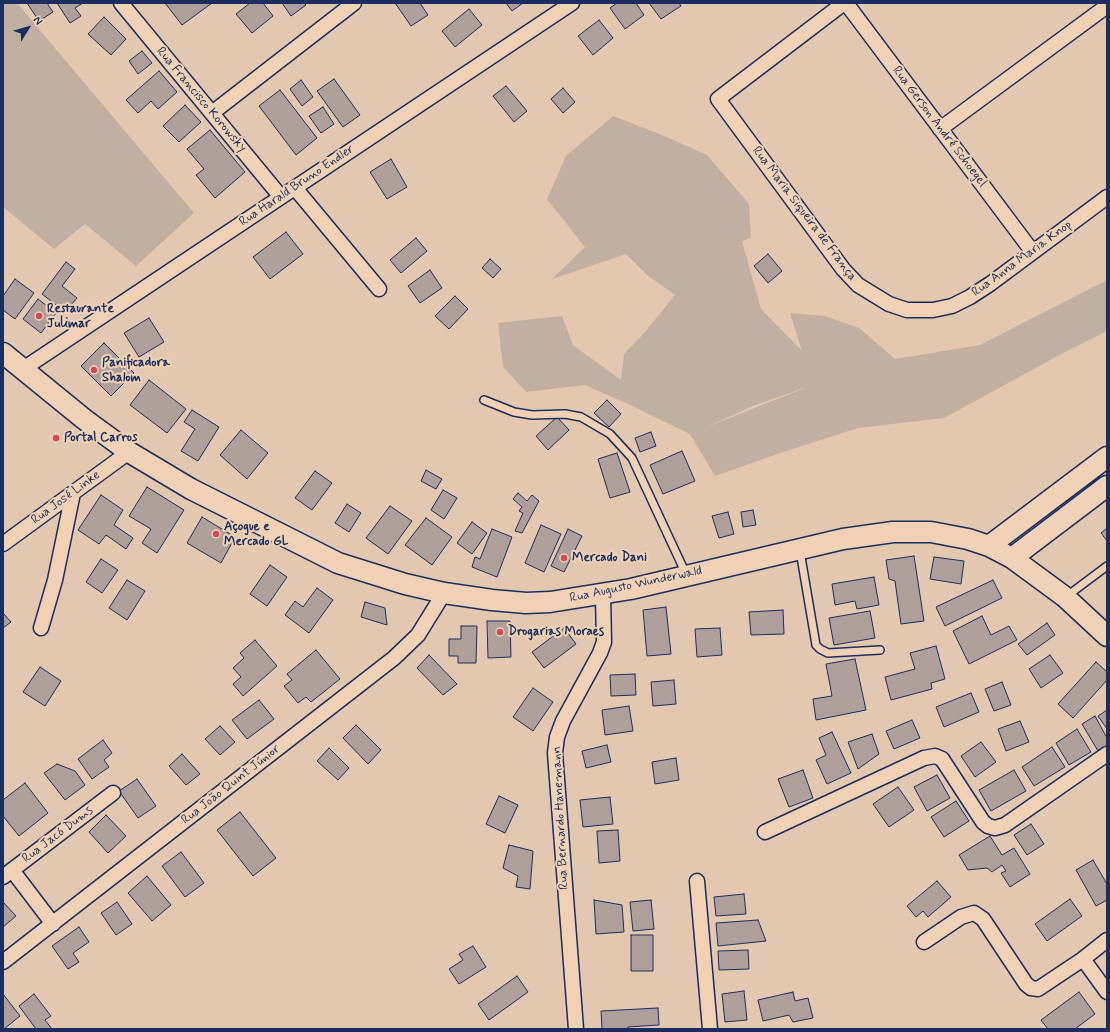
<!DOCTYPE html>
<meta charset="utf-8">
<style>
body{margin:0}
#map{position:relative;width:1110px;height:1032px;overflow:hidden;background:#e2c8b0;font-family:Mynerve,sans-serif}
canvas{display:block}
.frame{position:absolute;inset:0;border:4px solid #1b2f5e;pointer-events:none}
.north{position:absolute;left:8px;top:8px;width:40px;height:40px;-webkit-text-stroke:3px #efd2b5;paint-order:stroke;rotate:53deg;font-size:11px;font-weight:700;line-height:16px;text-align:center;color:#1b2f5e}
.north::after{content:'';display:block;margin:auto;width:14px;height:18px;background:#1b2f5e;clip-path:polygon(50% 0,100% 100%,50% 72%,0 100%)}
</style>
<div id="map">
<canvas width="1110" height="1032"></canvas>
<div class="frame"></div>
<div class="north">N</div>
</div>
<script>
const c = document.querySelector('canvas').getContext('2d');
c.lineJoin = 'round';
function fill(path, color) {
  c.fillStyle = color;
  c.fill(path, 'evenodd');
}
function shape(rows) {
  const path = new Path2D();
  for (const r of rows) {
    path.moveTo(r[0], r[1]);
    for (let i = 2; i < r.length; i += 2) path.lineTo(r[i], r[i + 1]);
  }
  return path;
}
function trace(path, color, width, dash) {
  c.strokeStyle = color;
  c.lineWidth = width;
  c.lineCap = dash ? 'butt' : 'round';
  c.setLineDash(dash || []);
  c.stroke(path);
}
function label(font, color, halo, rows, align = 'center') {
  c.font = font + ' Mynerve,sans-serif';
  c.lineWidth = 4;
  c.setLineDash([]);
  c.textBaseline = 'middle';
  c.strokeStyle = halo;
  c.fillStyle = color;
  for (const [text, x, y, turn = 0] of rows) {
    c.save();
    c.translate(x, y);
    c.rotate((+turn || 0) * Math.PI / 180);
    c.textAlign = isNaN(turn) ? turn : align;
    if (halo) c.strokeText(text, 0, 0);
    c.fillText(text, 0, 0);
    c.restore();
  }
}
const green = shape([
 [3,3,17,3,194,213,136,266,85,224,54,249,3,207],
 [613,116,662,135,707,155,749,204,751,238,742,241,761,309,802,351,790,313,825,316,859,328,895,359,980,345,1107,280,1107,331,1067,351,944,418,858,428,780,453,715,476,690,434,628,404,585,385,526,392,503,367,498,323,562,316,573,345,621,380,624,354,645,332,675,295,647,275,626,254,552,279,585,247,547,199,566,156],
 [804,388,805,388,704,428,753,406]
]);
const building = shape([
 [27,3,47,3,53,12,39,21,27,3],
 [57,3,83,3,75,8,81,16,70,23,57,3],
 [165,3,212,3,182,25,165,3],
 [250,3,263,3,273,16,252,33,236,14,250,3],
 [282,3,304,3,306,5,291,16,282,3],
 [395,3,420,3,428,15,411,26,395,3],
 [506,3,523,3,512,11,506,3],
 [617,3,636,3,644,15,625,29,610,8,617,3],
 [649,3,679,3,681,6,661,19,649,3],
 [469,9,482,25,455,47,442,31,469,9],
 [104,17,126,39,111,55,88,34,104,17],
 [599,20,613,38,593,55,578,36,599,20],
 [142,51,152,63,138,74,129,61,142,51],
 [159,71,177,92,158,109,151,101,138,113,126,100,159,71],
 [334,79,360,115,343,127,317,91,334,79],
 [301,80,313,97,302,106,290,89,301,80],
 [506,86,527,111,514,122,493,96,506,86],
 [563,88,575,102,563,113,551,99,563,88],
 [280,90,317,138,296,155,259,106,280,90],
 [185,105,201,122,179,142,163,126,185,105],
 [323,107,334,124,321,133,309,116,323,107],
 [210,130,245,172,215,198,196,175,204,169,187,149,210,130],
 [391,159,407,187,387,199,370,172,391,159],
 [286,232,303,254,270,279,253,257,286,232],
 [416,238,427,251,401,273,390,260,416,238],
 [768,254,782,271,768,283,754,266,768,254],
 [490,259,501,269,493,278,482,268,490,259],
 [66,262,75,269,62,286,77,298,65,312,42,294,66,262],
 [430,270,442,288,420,303,408,286,430,270],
 [15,279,34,293,15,319,3,310,3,296,15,279],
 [455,296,468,309,449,329,435,316,455,296],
 [38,299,56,313,41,333,23,319,38,299],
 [149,318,164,342,139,357,124,333,149,318],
 [104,343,134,373,111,396,81,366,104,343],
 [149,380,186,409,167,433,130,405,149,380],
 [607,400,621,414,609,427,594,413,607,400],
 [192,410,219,427,198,461,181,451,195,429,184,422,192,410],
 [557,417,569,430,548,450,536,436,557,417],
 [241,430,268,453,247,479,220,455,241,430],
 [651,432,656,446,640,452,635,438,651,432],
 [682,451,695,481,663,494,650,465,682,451],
 [617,453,630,492,610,498,598,459,617,453],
 [426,470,442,479,436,489,421,481,426,470],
 [315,471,332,483,312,510,295,498,315,471],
 [147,487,184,510,157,553,142,543,151,529,129,516,147,487],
 [443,490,457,498,444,519,431,510,443,490],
 [518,493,527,501,532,495,539,501,522,533,515,531,523,513,519,511,522,507,513,499,518,493],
 [101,495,123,510,114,525,133,538,126,549,106,535,99,544,78,530,101,495],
 [347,504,361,513,349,532,335,523,347,504],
 [390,506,412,521,388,554,366,538,390,506],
 [753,510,756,525,743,527,741,512,753,510],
 [728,512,734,534,719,538,712,516,728,512],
 [202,517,235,537,221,563,187,543,202,517],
 [426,518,452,537,432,565,405,545,426,518],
 [472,522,487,533,472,554,457,543,472,522],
 [541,525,561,534,544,572,525,563,541,525],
 [1107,528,1107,541,1101,533,1107,528],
 [492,529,512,537,497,577,472,567,475,557,480,559,492,529],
 [568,529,582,536,564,572,551,566,568,529],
 [914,556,924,621,901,624,895,581,889,579,886,560,914,556],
 [934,557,964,561,961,584,930,579,934,557],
 [101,559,118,570,102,593,86,582,101,559],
 [270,565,287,577,267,606,250,594,270,565],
 [874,577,879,605,857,609,855,601,835,605,832,584,874,577],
 [127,580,145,591,127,620,109,608,127,580],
 [993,580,1002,598,945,626,936,607,993,580],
 [317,588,333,600,309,633,285,615,295,601,303,607,317,588],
 [365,602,385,608,387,625,361,617,365,602],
 [666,607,671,654,647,656,643,610,666,607],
 [783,610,784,634,751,635,749,612,783,610],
 [870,611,875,638,834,645,829,618,870,611],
 [3,613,11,622,3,628,3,613],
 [982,616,991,635,1009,626,1017,640,969,664,953,631,982,616],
 [487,621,510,621,511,657,488,658,487,621],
 [1047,623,1055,635,1027,655,1018,644,1047,623],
 [461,626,477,626,476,663,458,663,458,656,449,656,449,639,461,639,461,626],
 [564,628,576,644,544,668,532,652,564,628],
 [720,628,722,655,697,657,695,629,720,628],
 [255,640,277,666,243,696,233,684,241,677,233,668,244,658,240,653,255,640],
 [936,646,945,679,931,683,932,689,891,700,885,677,915,669,910,653,936,646],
 [316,650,340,679,311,702,306,697,298,703,284,686,292,680,287,674,316,650],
 [429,655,457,684,443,695,417,668,429,655],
 [1050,655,1063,673,1041,688,1029,669,1050,655],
 [855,659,866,710,816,720,813,699,832,696,826,664,855,659],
 [1096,662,1107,672,1107,680,1073,718,1058,704,1096,662],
 [40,667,61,681,45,706,23,692,40,667],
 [635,674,636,695,611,696,610,675,635,674],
 [674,680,676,704,653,706,651,682,674,680],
 [1002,682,1011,705,994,711,985,689,1002,682],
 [533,688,553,702,533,731,513,717,533,688],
 [971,693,979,712,944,727,936,707,971,693],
 [259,700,274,719,247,739,232,720,259,700],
 [629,706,633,731,605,735,602,710,629,706],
 [1107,710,1107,729,1098,716,1107,710],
 [1095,716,1107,738,1107,746,1098,751,1082,724,1095,716],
 [912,720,920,738,894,749,886,731,912,720],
 [1020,721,1029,742,1006,751,998,729,1020,721],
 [356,725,381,750,368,764,343,738,356,725],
 [220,726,235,742,220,755,205,739,220,726],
 [1077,729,1091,752,1069,765,1056,743,1077,729],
 [832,732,851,773,827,784,816,760,826,755,819,738,832,732],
 [872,734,879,754,858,769,848,742,872,734],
 [103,740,112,753,104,760,109,767,92,779,78,759,103,740],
 [981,742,996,762,975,777,961,756,981,742],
 [607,745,611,762,586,768,582,751,607,745],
 [1052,747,1065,767,1034,786,1022,767,1052,747],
 [329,748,349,768,338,780,317,761,329,748],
 [182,754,200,774,186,785,169,766,182,754],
 [676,758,679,780,655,784,652,762,676,758],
 [57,764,75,771,85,785,65,800,44,773,57,764],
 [803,770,813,798,789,807,778,779,803,770],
 [1014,770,1026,791,991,811,979,790,1014,770],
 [937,775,950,798,927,811,914,787,937,775],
 [137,779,156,806,138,818,119,791,137,779],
 [25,783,48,813,19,836,3,816,3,800,25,783],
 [898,787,914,810,889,827,873,804,898,787],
 [499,796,518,805,505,833,486,824,499,796],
 [610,797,613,824,583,827,580,800,610,797],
 [956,801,969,821,944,837,931,817,956,801],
 [240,812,276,858,253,876,217,830,240,812],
 [106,815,126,836,108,853,89,832,106,815],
 [1031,824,1044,844,1027,855,1014,835,1031,824],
 [618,830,620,861,599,863,597,831,618,830],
 [990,836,1002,855,1014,848,1030,874,1010,887,1001,873,1006,871,1002,865,992,872,987,868,968,870,959,855,990,836],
 [509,845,533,851,530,889,516,887,518,876,503,868,509,845],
 [181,852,204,883,185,897,162,866,181,852],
 [1093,860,1107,884,1107,900,1096,906,1076,870,1093,860],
 [147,876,171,905,152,921,128,893,147,876],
 [937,881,951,897,928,917,923,911,916,917,907,906,937,881],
 [744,894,746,914,716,916,714,897,744,894],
 [1070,899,1082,916,1047,941,1035,924,1070,899],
 [594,900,622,905,624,932,596,934,594,900],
 [651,900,654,929,633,931,630,902,651,900],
 [3,902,16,916,3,927,3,902],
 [117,902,132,924,116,935,101,913,117,902],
 [758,920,766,941,718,946,716,923,758,920],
 [79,927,89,942,73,953,79,962,68,969,52,946,79,927],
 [631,935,653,935,653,971,631,971,631,935],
 [473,946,486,967,459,984,449,969,463,960,459,954,473,946],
 [748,950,749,969,719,970,718,951,748,950],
 [517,976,528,992,489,1020,478,1004,517,976],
 [744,991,747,1020,725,1022,722,994,744,991],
 [793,992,795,1001,808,998,813,1018,793,1022,789,1015,763,1021,758,1000,793,992],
 [1079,992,1095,1014,1075,1029,1048,1029,1041,1020,1079,992],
 [3,994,20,1016,4,1029,3,1028,3,994],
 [34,994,51,1016,45,1020,52,1029,36,1029,19,1006,34,994],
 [658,1008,659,1025,628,1027,628,1029,602,1029,601,1011,658,1008]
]);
const service = shape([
 [484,400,514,412,532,415,565,414,581,417,610,434,632,458,686,574],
 [800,551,816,645,820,649,828,653,880,650],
 [1067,596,1107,566]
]);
const minor = shape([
 [121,3,281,197],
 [844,3,718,99,843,269,858,285,889,304,907,310,933,310,952,306,970,297,990,284,1107,197],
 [846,3,1032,251],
 [212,113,354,3],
 [940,129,1107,6],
 [295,188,379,289],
 [23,369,572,3],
 [3,544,129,452],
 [41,628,55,580,73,493],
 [765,832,924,758,935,756,942,759,983,822,988,826,995,828,1005,825,1107,754],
 [12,870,53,924],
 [3,877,113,793],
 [697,881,710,1029],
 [1107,940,1083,959,1107,992],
 [924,942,961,917,974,913,983,919,1026,984,1031,988,1038,989,1083,959],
 [3,962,394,658,418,635,444,593],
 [576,1029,555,753,557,737,563,721,600,653,604,642,603,595]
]);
const secondary = shape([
 [3,353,84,419,129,452,191,489,338,563,405,584,444,593,492,600,526,603,550,602,631,589,843,539,893,532,931,532,968,539,989,546,1012,558,1065,597,1107,636],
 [989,546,1107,457],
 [1012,558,1107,486]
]);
const markers = [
 [39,316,4,"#d1495b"],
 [94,370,4,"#d1495b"],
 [56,438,4,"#d1495b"],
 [216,534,4,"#d1495b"],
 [564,558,4,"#d1495b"],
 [500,632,4,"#d1495b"]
];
const streetNames = [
 ["Rua Francisco Korowsky",201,100,50],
 ["Rua Gerson André Schoegel",939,127,53],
 ["Rua Harald Bruno Endler",297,186,-34],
 ["Rua Maria Siqueira de França",804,214,53],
 ["Rua Anna Maria Knop",1022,259,-36],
 ["Rua José Linke",66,498,-36],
 ["Rua Augusto Wunderwald",636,585,-12],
 ["Rua João Quint Júnior",231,785,-38],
 ["Rua Bernardo Hanemann",561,818,-93],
 ["Rua Jacó Dums",58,835,-37]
];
const poiNames = [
 ["Restaurante",47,309],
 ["Julimar",47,324],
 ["Panificadora",102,363],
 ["Shalom",102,378],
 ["Portal Carros",64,438],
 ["Açogue e",224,527],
 ["Mercado GL",224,542],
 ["Mercado Dani",572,558],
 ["Drogarias Moraes",508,632]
];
fill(green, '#c1afa2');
fill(building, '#ae9f9b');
trace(building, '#1b2f5e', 1);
trace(service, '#1b2f5e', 10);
trace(minor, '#1b2f5e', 17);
trace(secondary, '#1b2f5e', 23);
trace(service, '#efd2b5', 7);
trace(minor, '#efd2b5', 14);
trace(secondary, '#efd2b5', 20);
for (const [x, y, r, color] of markers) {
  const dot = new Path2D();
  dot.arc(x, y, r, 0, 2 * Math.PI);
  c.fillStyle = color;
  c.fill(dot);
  trace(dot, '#efd2b5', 1.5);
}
label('13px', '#1b2f5e', '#efd2b5', streetNames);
label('bold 13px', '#1b2f5e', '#efd2b5', poiNames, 'left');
</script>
